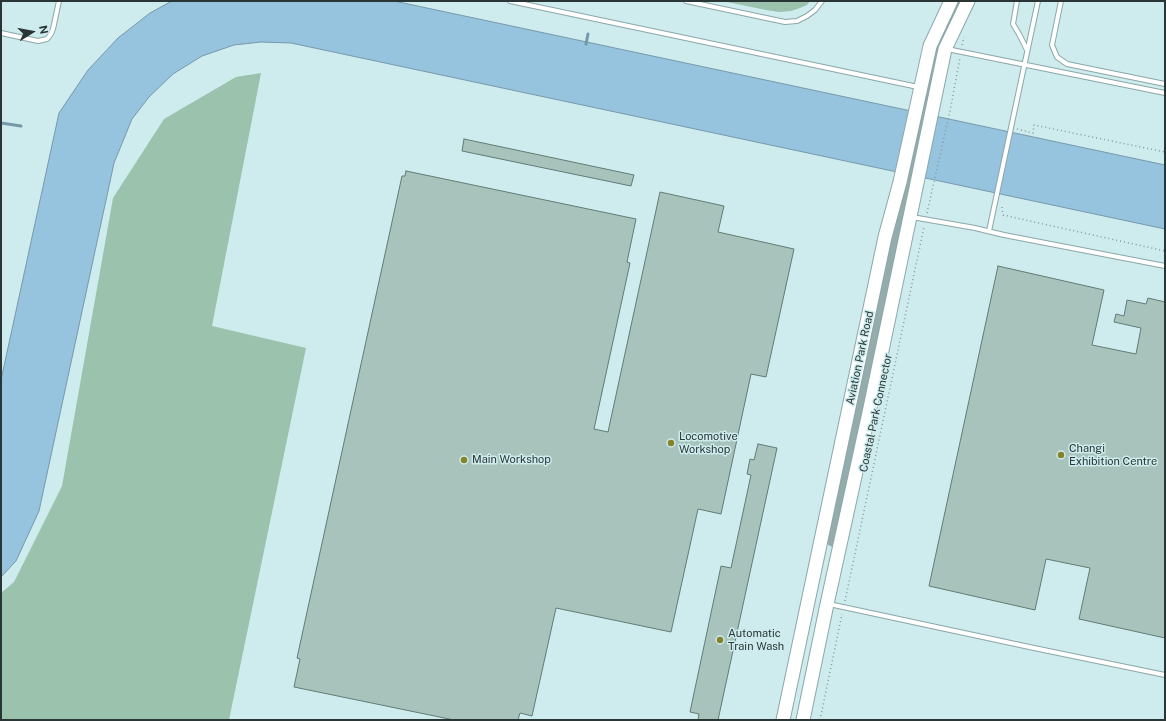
<!DOCTYPE html>
<style>
body{margin:0}
#map{position:relative;width:1166px;height:721px;overflow:hidden;background:#ceeced;font-family:"Public Sans",sans-serif}
canvas{display:block}
.frame{position:absolute;inset:0;border:2px solid #2a3536;pointer-events:none}
.north{position:absolute;left:12px;top:12px;width:40px;height:40px;-webkit-text-stroke:3px #ceeced;paint-order:stroke;rotate:79deg;font-size:11px;font-weight:700;line-height:16px;text-align:center;color:#2a3536}
.north::after{content:'';display:block;margin:auto;width:14px;height:18px;background:#2a3536;clip-path:polygon(50% 0,100% 100%,50% 72%,0 100%)}
</style>
<div id="map">
<canvas width="1166" height="721"></canvas>
<div class="frame"></div>
<div class="north">N</div>
</div>
<script>
const c = document.querySelector('canvas').getContext('2d');
c.lineJoin = 'round';
function fill(path, color) {
  c.fillStyle = color;
  c.fill(path, 'evenodd');
}
function shape(rows) {
  const path = new Path2D();
  for (const r of rows) {
    path.moveTo(r[0], r[1]);
    for (let i = 2; i < r.length; i += 2) path.lineTo(r[i], r[i + 1]);
  }
  return path;
}
function trace(path, color, width, dash) {
  c.strokeStyle = color;
  c.lineWidth = width;
  c.lineCap = dash ? 'butt' : 'round';
  c.setLineDash(dash || []);
  c.stroke(path);
}
function label(font, color, halo, rows, align = 'center') {
  c.font = font + ' "Public Sans",sans-serif';
  c.lineWidth = 3;
  c.setLineDash([]);
  c.textBaseline = 'middle';
  c.strokeStyle = halo;
  c.fillStyle = color;
  for (const [text, x, y, turn = 0] of rows) {
    c.save();
    c.translate(x, y);
    c.rotate((+turn || 0) * Math.PI / 180);
    c.textAlign = isNaN(turn) ? turn : align;
    if (halo) c.strokeText(text, 0, 0);
    c.fillText(text, 0, 0);
    c.restore();
  }
}
const green = shape([
 [722,1,810,1,807,5,800,8,791,11,779,12,766,10],
 [261,73,212,326,306,348,229,720,1,720,1,593,14,582,62,486,113,198,164,119,236,77]
]);
const water = shape([
 [172,1,394,1,1165,165,1165,229,291,43,261,42,234,45,202,56,173,74,149,97,132,119,114,163,39,511,16,561,1,577,1,380,59,113,88,70,118,38,150,13,172,1]
]);
const stream = shape([
 [586,44,588,34],
 [1,123,21,126]
]);
const taxiway = shape([
 [836,535,908,186,939,46,960,1]
]);
const building = shape([
 [464,139,634,175,631,186,462,151,464,139],
 [406,171,636,219,627,262,630,263,594,429,608,432,660,192,724,206,718,232,794,249,766,377,751,374,721,514,698,509,671,632,556,608,532,716,520,713,518,720,454,720,294,687,300,659,297,658,402,176,405,176,406,171],
 [998,266,1104,290,1092,345,1136,354,1141,328,1114,322,1116,314,1124,316,1127,300,1146,304,1148,298,1165,302,1165,638,1079,619,1090,568,1046,559,1035,610,929,586,998,266],
 [758,444,777,448,718,720,698,720,699,714,690,712,721,566,731,568,751,475,747,474,750,459,754,460,758,444]
]);
const path = shape([
 [962,45,964,37],
 [1017,129,1033,133,1034,125,1165,152],
 [1002,207,1003,215,1165,251],
 [927,213,950,111,960,58],
 [845,601,924,227],
 [820,720,842,614]
]);
const service = shape([
 [510,1,918,87],
 [686,1,785,22,797,21,807,16,815,10,822,1],
 [1017,1,1013,24,1019,34,1027,50],
 [1061,1,1052,45,1057,57,1067,64,1165,84],
 [1,33,38,41,47,39,51,34,53,29,59,1],
 [947,49,1165,93],
 [912,217,975,228,1004,235,1165,266],
 [989,231,1038,1],
 [829,604,1034,648,1165,675]
]);
const primary = shape([
 [783,720,885,237,900,182,930,46,951,1],
 [803,720,827,604,870,408,945,49,968,1]
]);
const markers = [
 [671,443,4,"#87822a"],
 [1061,455,4,"#87822a"],
 [464,460,4,"#87822a"],
 [720,640,4,"#87822a"]
];
const streetNames = [
 ["Aviation Park Road",860,358,-78],
 ["Coastal Park Connector",876,413,-78]
];
const poiNames = [
 ["Locomotive",679,437],
 ["Workshop",679,450],
 ["Changi",1069,449],
 ["Exhibition Centre",1069,462],
 ["Main Workshop",472,460],
 ["Automatic",728,634],
 ["Train Wash",728,647]
];
fill(green, '#9ac2ac');
fill(water, '#96c3dd');
trace(water, '#7698ab', 1);
trace(stream, '#7698ab', 3);
trace(taxiway, '#94acac', 25);
fill(building, '#a7c3bc');
trace(building, '#617b75', 1);
trace(service, '#8ba7a8', 6);
trace(primary, '#8ba7a8', 15);
trace(path, '#849a9b', 1.5, [1, 3]);
trace(service, '#fff', 4);
trace(primary, '#fff', 13);
for (const [x, y, r, color] of markers) {
  const dot = new Path2D();
  dot.arc(x, y, r, 0, 2 * Math.PI);
  c.fillStyle = color;
  c.fill(dot);
  trace(dot, '#ceeced', 1.5);
}
label('11px', '#2a3536', '#ceeced', streetNames);
label('11px', '#2a3536', '#ceeced', poiNames, 'left');
</script>
